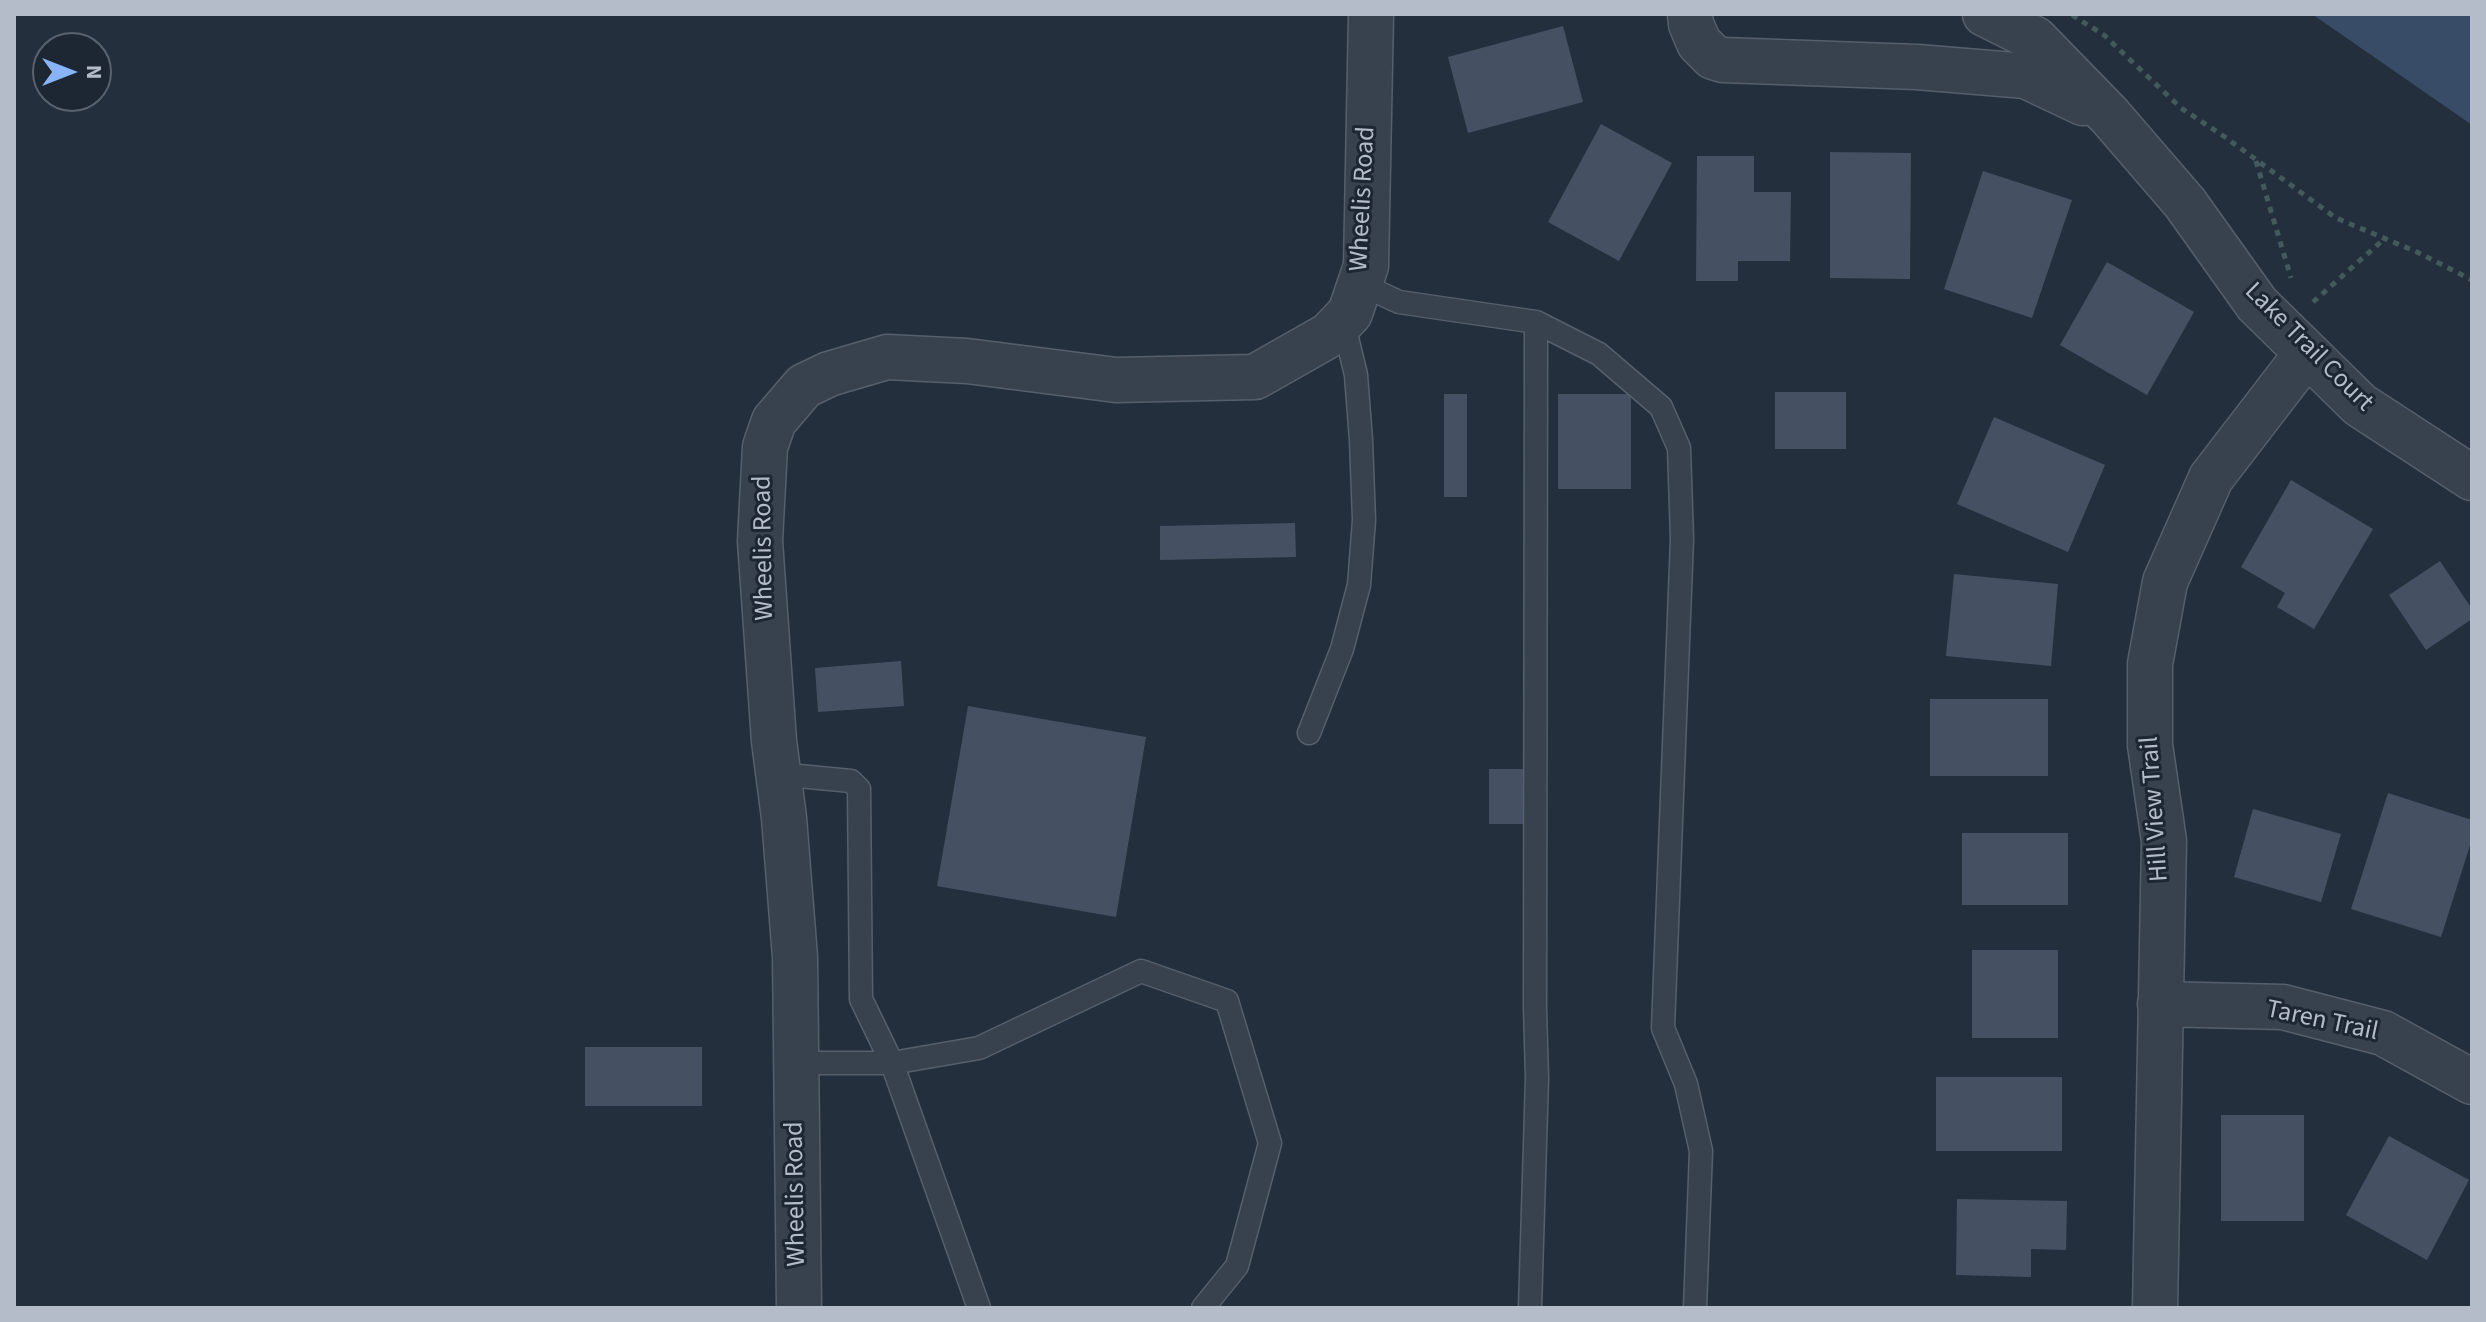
<!DOCTYPE html>
<style>
body{margin:0}
#map{position:relative;width:2486px;height:1322px;overflow:hidden;background:#242f3e;font-family:"Source Sans 3",sans-serif}
canvas{display:block}
.frame{position:absolute;inset:0;border:16px solid #b4bcc9;pointer-events:none}
.north{position:absolute;left:32px;top:32px;width:80px;height:80px;box-sizing:border-box;background:#1d2633;border:2px solid #59626f;border-radius:50%;rotate:90deg;font-size:22px;font-weight:700;line-height:32px;text-align:center;color:#b4bcc9}
.north::after{content:'';display:block;margin:auto;width:28px;height:36px;background:#8ab4f8;clip-path:polygon(50% 0,100% 100%,50% 72%,0 100%)}
</style>
<div id="map">
<canvas width="2486" height="1322"></canvas>
<div class="frame"></div>
<div class="north">N</div>
</div>
<script>
const c = document.querySelector('canvas').getContext('2d');
c.lineJoin = 'round';
function fill(path, color) {
  c.fillStyle = color;
  c.fill(path, 'evenodd');
}
function shape(rows) {
  const path = new Path2D();
  for (const r of rows) {
    path.moveTo(r[0], r[1]);
    for (let i = 2; i < r.length; i += 2) path.lineTo(r[i], r[i + 1]);
  }
  return path;
}
function trace(path, color, width, dash) {
  c.strokeStyle = color;
  c.lineWidth = width;
  c.lineCap = dash ? 'butt' : 'round';
  c.setLineDash(dash || []);
  c.stroke(path);
}
function label(font, color, halo, rows, align = 'center') {
  c.font = font + ' "Source Sans 3",sans-serif';
  c.lineWidth = 6;
  c.setLineDash([]);
  c.textBaseline = 'middle';
  c.strokeStyle = halo;
  c.fillStyle = color;
  for (const [text, x, y, turn = 0] of rows) {
    c.save();
    c.translate(x, y);
    c.rotate((+turn || 0) * Math.PI / 180);
    c.textAlign = isNaN(turn) ? turn : align;
    if (halo) c.strokeText(text, 0, 0);
    c.fillText(text, 0, 0);
    c.restore();
  }
}
const water = shape([
 [2312,14,2472,14,2472,125]
]);
const building = shape([
 [1563,26,1583,102,1468,133,1448,57],
 [1601,124,1672,163,1619,261,1548,222],
 [1830,152,1911,153,1910,279,1830,278],
 [1697,156,1754,156,1754,192,1791,192,1790,261,1738,261,1738,281,1696,281],
 [1983,171,2072,200,2032,318,1944,289],
 [2107,262,2194,312,2147,395,2060,345],
 [1775,392,1846,392,1846,449,1775,449],
 [1444,394,1467,394,1467,497,1444,497],
 [1558,394,1631,394,1631,489,1558,489],
 [1994,417,2105,465,2068,552,1957,504],
 [2291,480,2373,529,2314,629,2277,607,2285,593,2241,567],
 [1295,523,1296,557,1160,560,1160,526],
 [2440,561,2472,609,2472,619,2426,650,2389,595],
 [1954,574,2058,584,2051,666,1946,656],
 [901,661,904,706,818,712,815,668],
 [1930,699,2048,699,2048,776,1930,776],
 [968,706,1146,737,1116,917,937,886],
 [1489,769,1530,769,1530,824,1489,824],
 [2388,793,2472,820,2472,839,2441,937,2351,909],
 [2253,809,2341,834,2321,902,2234,877],
 [1962,833,2068,833,2068,905,1962,905],
 [1972,950,2058,950,2058,1038,1972,1038],
 [585,1047,702,1047,702,1106,585,1106],
 [1936,1077,2062,1077,2062,1151,1936,1151],
 [2221,1115,2304,1115,2304,1221,2221,1221],
 [2389,1136,2469,1180,2427,1260,2346,1215],
 [1957,1199,2067,1201,2066,1250,2031,1249,2031,1277,1956,1275]
]);
const path = shape([
 [2072,15,2104,35,2181,108,2225,137,2336,218,2417,252,2472,280],
 [2256,161,2291,278],
 [2313,302,2383,240]
]);
const lane = shape([
 [1360,284,1399,302,1536,322,1599,354,1661,407,1679,448,1682,539,1663,1028,1686,1084,1701,1151,1695,1308],
 [1309,733,1342,649,1359,585,1364,520,1361,440,1356,375,1343,321],
 [778,774,851,781,859,789,861,999,892,1063,979,1048,1141,971,1227,1001,1270,1143,1237,1266,1203,1308],
 [795,1063,892,1063,979,1308],
 [1530,1308,1537,1078,1535,1008,1536,322]
]);
const street = shape([
 [1690,14,1691,24,1699,43,1713,57,1723,60,1917,67,2026,76,2083,103],
 [1985,14,2035,39,2110,116,2185,203,2257,304,2360,405,2472,478],
 [2160,1004,2283,1007,2383,1033,2472,1082],
 [799,1308,795,957,784,818,774,741,760,541,765,447,774,421,804,386,829,374,887,357,967,361,1116,380,1255,377,1329,335,1350,313,1366,266,1371,14],
 [2155,1308,2164,841,2150,745,2150,664,2165,582,2211,478,2307,353]
]);
const streetNames = [
 ["Wheelis Road",1364,199,-87],
 ["Lake Trail Court",2308,348,45],
 ["Wheelis Road",765,548,-91],
 ["Hill View Trail",2156,809,-94],
 ["Taren Trail",2322,1022,12],
 ["Wheelis Road",797,1194,-91]
];
fill(water, '#394c67');
fill(building, '#455162');
trace(lane, '#565f6c', 25);
trace(street, '#565f6c', 47);
trace(path, '#44595c', 5, [6, 6]);
trace(lane, '#38414e', 22);
trace(street, '#38414e', 44);
label('26px', '#b4bcc9', '#1d2633', streetNames);
</script>
